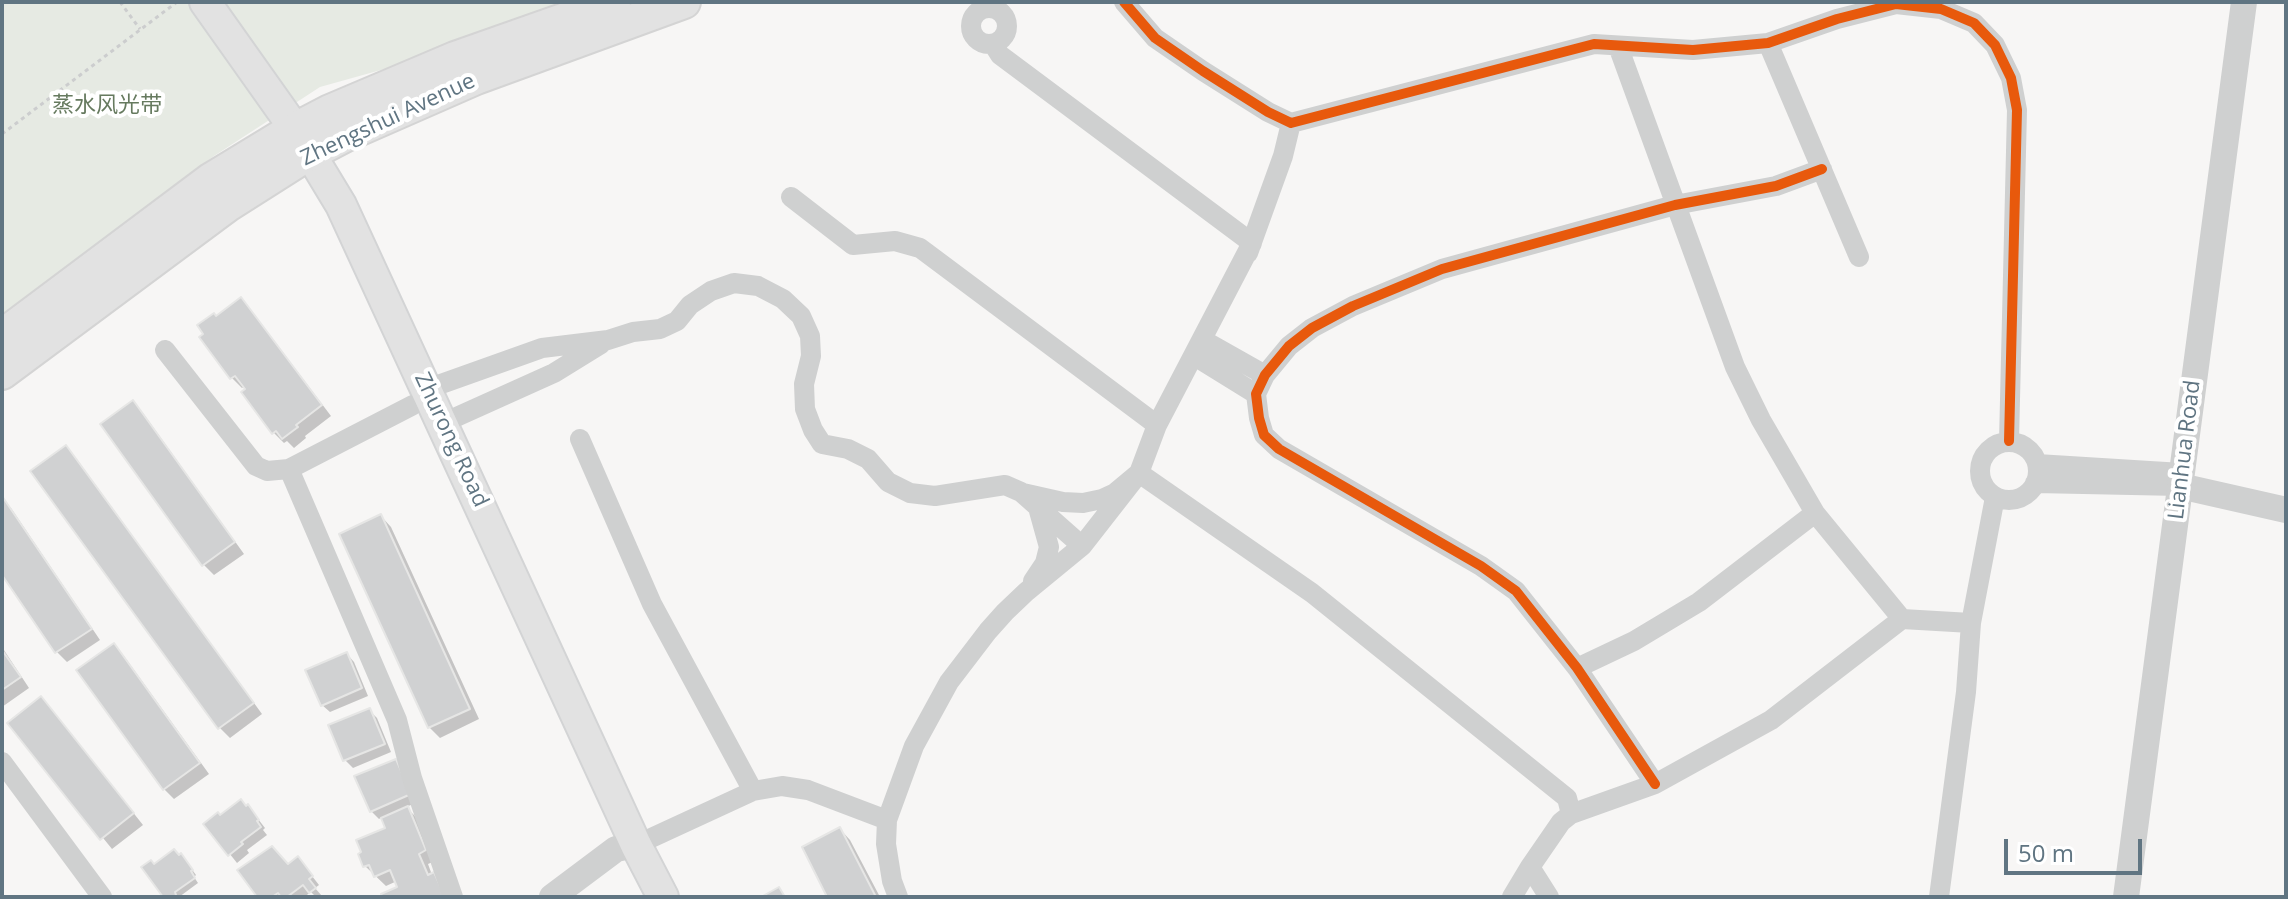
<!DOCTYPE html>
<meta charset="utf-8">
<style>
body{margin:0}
#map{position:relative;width:2288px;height:899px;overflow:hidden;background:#f7f6f5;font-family:"Open Sans",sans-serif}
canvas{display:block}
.frame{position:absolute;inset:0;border:4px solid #607582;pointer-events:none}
.scale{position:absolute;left:2004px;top:839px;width:138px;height:36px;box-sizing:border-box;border:4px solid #607582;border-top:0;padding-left:10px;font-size:24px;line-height:28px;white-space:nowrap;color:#607582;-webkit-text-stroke:6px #fff;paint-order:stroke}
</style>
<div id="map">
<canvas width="2288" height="899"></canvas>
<div class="frame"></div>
<div class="scale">50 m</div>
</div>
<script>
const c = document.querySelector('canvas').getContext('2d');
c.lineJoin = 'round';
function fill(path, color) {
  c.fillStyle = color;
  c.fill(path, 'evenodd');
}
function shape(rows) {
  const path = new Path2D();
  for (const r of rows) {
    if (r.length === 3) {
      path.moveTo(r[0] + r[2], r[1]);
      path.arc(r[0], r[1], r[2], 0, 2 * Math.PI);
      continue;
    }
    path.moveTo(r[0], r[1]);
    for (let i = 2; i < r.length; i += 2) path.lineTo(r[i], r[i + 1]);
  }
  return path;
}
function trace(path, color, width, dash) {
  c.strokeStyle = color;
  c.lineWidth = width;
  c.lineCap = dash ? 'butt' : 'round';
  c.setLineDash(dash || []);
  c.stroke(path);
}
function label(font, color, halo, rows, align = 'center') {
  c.font = font + ' "Open Sans","Noto Sans SC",sans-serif';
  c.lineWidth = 8;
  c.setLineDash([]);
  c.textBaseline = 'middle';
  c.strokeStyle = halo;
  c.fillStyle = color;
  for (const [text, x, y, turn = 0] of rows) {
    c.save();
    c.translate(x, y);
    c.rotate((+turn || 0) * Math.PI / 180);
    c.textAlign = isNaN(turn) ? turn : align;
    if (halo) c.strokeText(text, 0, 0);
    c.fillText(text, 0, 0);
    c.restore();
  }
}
const green = shape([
 [2,2,570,2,388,68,320,87,214,156,2,315]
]);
const shadow = shape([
 [241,299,251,310,331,416,305,436,306,438,294,448,287,441,284,443,274,433,245,386,242,388,232,378,216,318],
 [133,403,143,413,244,554,214,575,204,565,103,424],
 [66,447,76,458,262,714,230,738,220,728],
 [2,498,11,508,100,640,67,662,57,652,2,571],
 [381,516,391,527,479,719,440,738,429,727],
 [114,646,124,656,209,774,174,799,164,789],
 [2,647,29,688,2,707],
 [347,654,354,662,368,696,330,712,322,705],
 [51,709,143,825,112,849,10,723],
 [369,710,377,718,391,752,353,768,345,760],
 [396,761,403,769,418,802,406,807,418,819,435,861,428,864,432,875,384,897,400,888,397,881,386,886,365,866,360,855,388,829,382,817,379,819,371,811],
 [255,815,265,828,263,830,267,835,247,850,249,853,237,863,206,824,221,817],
 [840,829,850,840,880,897,830,897],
 [185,860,196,875,194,877,198,883,179,897,166,897,154,866],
 [288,866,305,867,319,885,315,888,322,896,316,897,311,892,304,897,260,897]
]);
const building = shape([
 [241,297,322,405,296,425,298,427,282,439,276,431,272,434,241,392,245,389,235,376,230,379,199,337,203,334,197,325,214,313,216,316,241,297],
 [133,400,235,542,202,566,100,424,133,400],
 [66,445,254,703,218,729,30,471,66,445],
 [2,496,92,629,55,653,2,575,2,496],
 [381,514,470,709,428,728,339,534,381,514],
 [114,643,200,763,163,790,76,670,114,643],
 [2,650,21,677,2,690,2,650],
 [347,652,362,688,321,706,305,670,347,652],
 [41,696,134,813,100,840,7,723,41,696],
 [370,708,385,744,343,761,328,725,370,708],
 [396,759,411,794,370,812,354,776,396,759],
 [241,799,246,806,248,804,259,820,257,821,261,827,241,842,243,844,228,856,203,824,218,812,220,815,241,799],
 [408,806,426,850,419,854,428,875,434,872,445,897,382,897,381,894,397,887,390,870,374,877,369,865,363,867,358,854,361,852,356,840,385,828,381,818,408,806],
 [840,827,876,897,827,897,802,847,840,827],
 [272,846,288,864,298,856,313,876,309,879,316,888,309,893,303,885,287,897,281,897,278,893,272,897,257,897,237,870,272,846],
 [174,849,179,855,181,853,193,870,191,871,195,878,175,892,176,895,173,897,163,897,141,867,151,860,154,864,174,849],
 [779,887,785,897,761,897,779,887]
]);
const path = shape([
 [120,2,140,29],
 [2,134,177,2]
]);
const minor = shape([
 [1124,2,1155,38,1203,71,1268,112,1291,123,1594,44,1693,50,1768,43,1837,19,1896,4,1941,9,1974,23,1995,45,2011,78,2017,110,2009,441],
 [989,26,18],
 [1768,43,1859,257],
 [1618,46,1735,367,1761,420,1815,513,1902,619],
 [791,197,853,245,895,241,920,248,1157,425],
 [1248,253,1283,156,1291,123],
 [165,350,256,466,267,471,289,469,397,720,412,778,453,897],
 [427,389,542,348,608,340,633,332,660,329,677,321,690,305,711,291,734,283,758,286,783,299,801,316,810,336,811,356,804,384,805,409,813,430,822,444,848,449,868,459,888,482,910,493,935,496,1005,485,1021,492,1082,546],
 [1256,394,1201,360,1198,349,1210,344,1265,375],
 [443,423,554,373,601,344],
 [580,439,652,604,753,791],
 [2009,471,29],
 [2037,464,2182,473],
 [289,469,413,405],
 [2035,483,2180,486],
 [1023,493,1063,502,1083,503,1102,499,1115,493,1139,473,1312,593,1567,798,1571,814],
 [1033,581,1045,563,1049,547,1039,511],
 [1577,668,1634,641,1699,602,1815,513],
 [2,762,102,897],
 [1655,784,1577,668,1516,591,1481,566,1279,449,1264,435,1259,418,1256,394,1265,375,1289,346,1312,328,1353,306,1442,269,1675,205,1776,186,1822,169],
 [636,845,753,791,782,786,808,790,887,820],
 [1530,867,1549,897],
 [898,897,892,881,886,844,887,820,914,746,949,682,988,631,1005,612,1026,592,1082,546,1139,473,1157,425,1252,243,1000,55,993,44],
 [1512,897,1530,867,1561,822,1571,814,1655,784,1771,720,1902,619,1971,623],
 [1939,897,1966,692,1971,623,1995,497]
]);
const tertiary = shape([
 [2180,486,2286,510],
 [552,897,616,849,636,845],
 [2126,897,2244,2]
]);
const secondary = shape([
 [205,2,295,129,341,205,636,845,663,897]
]);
const primary = shape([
 [2,336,210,180,284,135,330,111,455,58,614,2],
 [2,373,228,205,302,158,346,135,476,78,684,2]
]);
const cycleway = shape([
 [1124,2,1155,38,1203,71,1268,112,1291,123,1594,44,1693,50,1768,43,1837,19,1896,4,1941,9,1974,23,1995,45,2011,78,2017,110,2009,441],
 [1655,784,1577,668,1516,591,1481,566,1279,449,1264,435,1259,418,1256,394,1265,375,1289,346,1312,328,1353,306,1442,269,1675,205,1776,186,1822,169]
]);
const parkNames = [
 ["蒸水风光带",107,106]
];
const streetNames = [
 ["Zhengshui Avenue",388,120,-25],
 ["Zhurong Road",451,440,65],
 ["Lianhua Road",2185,450,-83]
];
fill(green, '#e6eae3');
fill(shadow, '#0003');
fill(building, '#d0d1d2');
trace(building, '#e6e6e5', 2);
trace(secondary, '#d3d4d5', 34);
trace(primary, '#d4d4d4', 36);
trace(path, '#cccdce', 3, [4, 4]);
trace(minor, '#cfd0d0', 20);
trace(tertiary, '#cfd0d0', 26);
trace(secondary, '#e2e2e2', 30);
trace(primary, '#e2e2e2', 32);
trace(cycleway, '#e8590c', 10);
label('22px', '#667a5f', '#fff', parkNames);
label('22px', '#607582', '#fff', streetNames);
</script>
